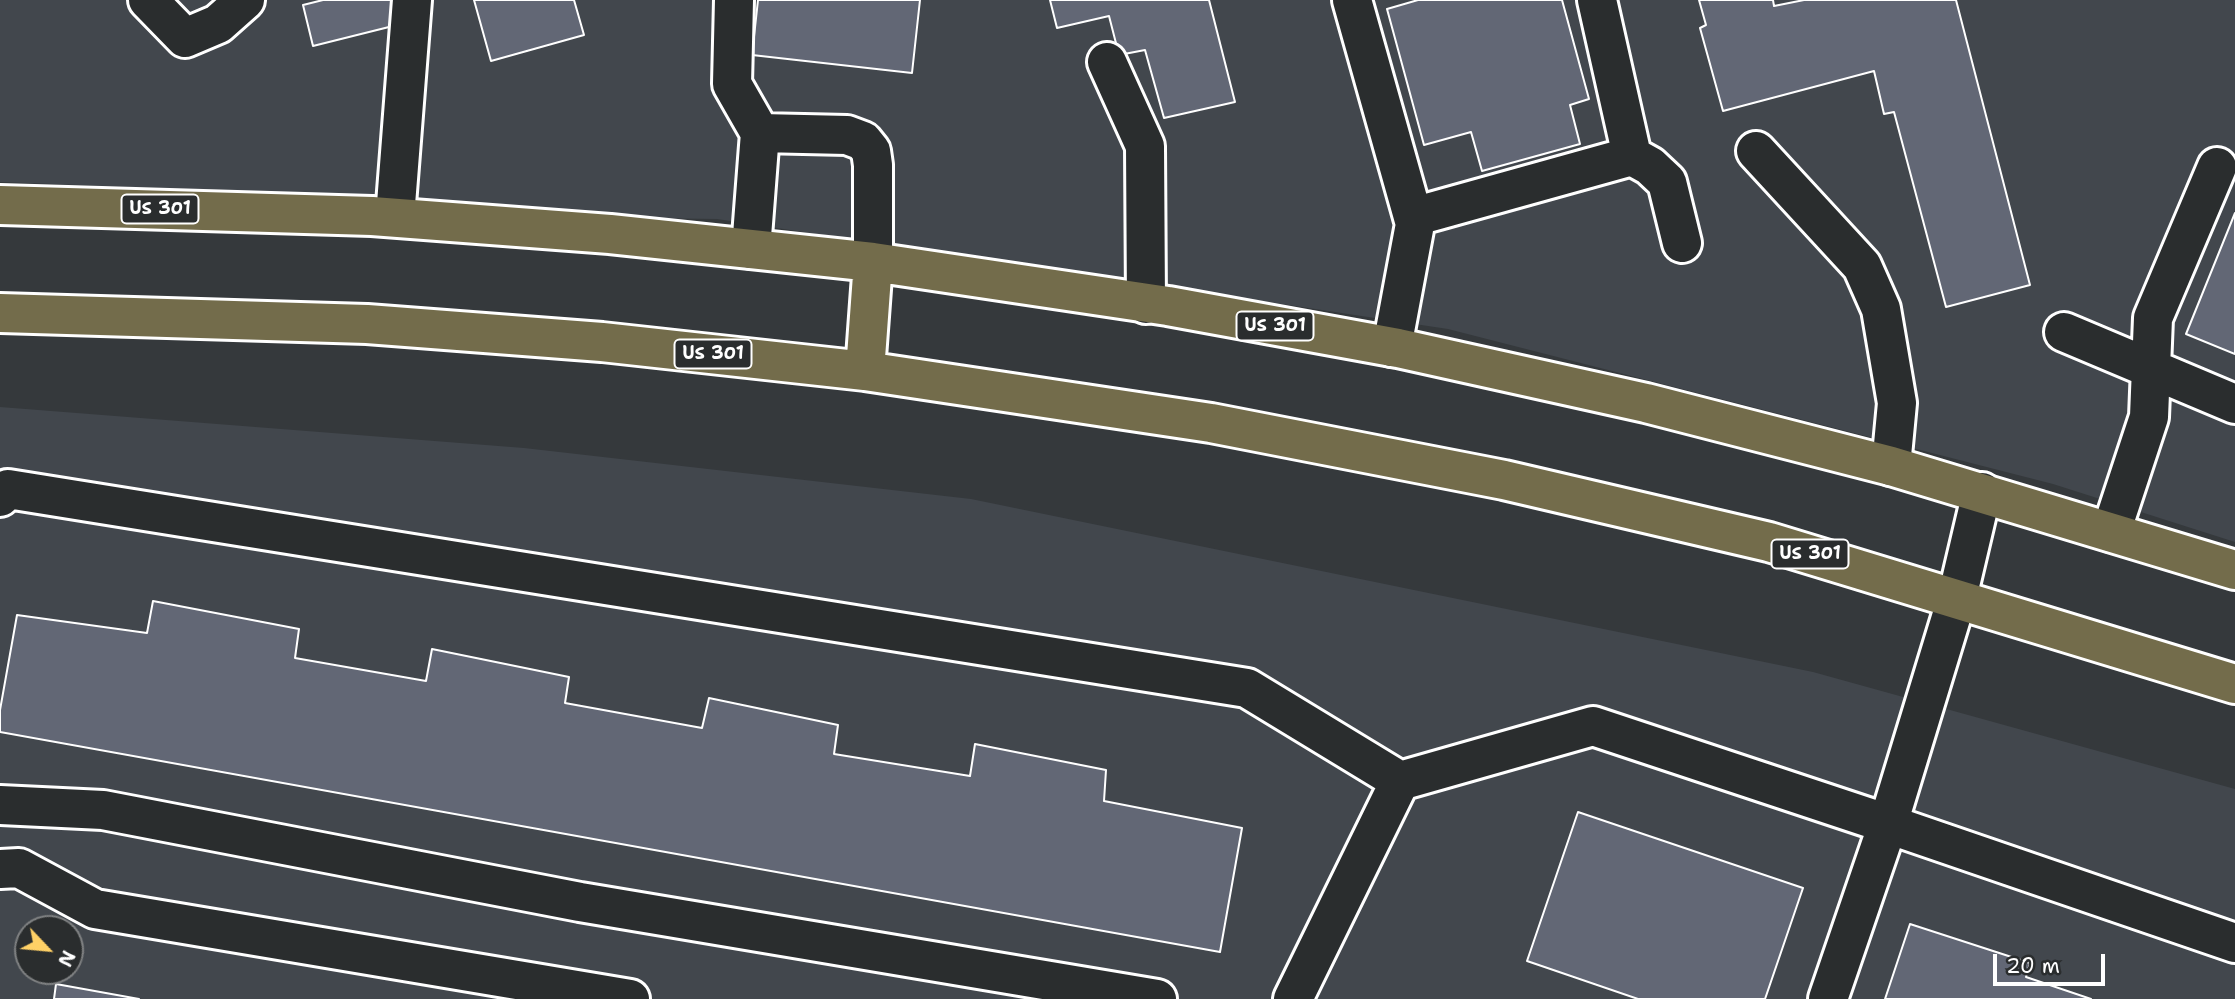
<!DOCTYPE html>
<style>
body{margin:0}
#map{position:relative;width:2235px;height:999px;overflow:hidden;background:#35393c;font-family:"Shantell Sans",sans-serif}
canvas{display:block}
.north{position:absolute;left:14px;top:915px;width:70px;height:70px;box-sizing:border-box;background:#2a2d2e;border:2px solid #7f8182;border-radius:50%;rotate:116deg;font-size:19px;font-weight:700;line-height:28px;text-align:center;color:#fff}
.north::after{content:'';display:block;margin:auto;width:24px;height:32px;background:#ffd166;clip-path:polygon(50% 0,100% 100%,50% 72%,0 100%)}
.scale{position:absolute;left:1993px;top:954px;width:112px;height:32px;box-sizing:border-box;border:4px solid #fff;border-top:0;padding-left:9px;font-size:21px;line-height:24px;white-space:nowrap;color:#fff;-webkit-text-stroke:5px #2a2d2e;paint-order:stroke}
</style>
<div id="map">
<canvas width="2235" height="999"></canvas>
<div class="north">N</div>
<div class="scale">20 m</div>
</div>
<script>
const c = document.querySelector('canvas').getContext('2d');
c.lineJoin = 'round';
function fill(path, color) {
  c.fillStyle = color;
  c.fill(path, 'evenodd');
}
function shape(rows) {
  const path = new Path2D();
  for (const r of rows) {
    path.moveTo(r[0], r[1]);
    for (let i = 2; i < r.length; i += 2) path.lineTo(r[i], r[i + 1]);
  }
  return path;
}
function trace(path, color, width, dash) {
  c.strokeStyle = color;
  c.lineWidth = width;
  c.lineCap = dash ? 'butt' : 'round';
  c.setLineDash(dash || []);
  c.stroke(path);
}
function label(font, color, halo, rows, align = 'center') {
  c.font = font + ' "Shantell Sans",sans-serif';
  c.lineWidth = 7;
  c.setLineDash([]);
  c.textBaseline = 'middle';
  c.strokeStyle = halo;
  c.fillStyle = color;
  for (const [text, x, y, turn = 0] of rows) {
    c.save();
    c.translate(x, y);
    c.rotate((+turn || 0) * Math.PI / 180);
    c.textAlign = isNaN(turn) ? turn : align;
    if (halo) c.strokeText(text, 0, 0);
    c.fillText(text, 0, 0);
    c.restore();
  }
}
const built = shape([
 [0,0,2235,0,2235,542,2053,484,1448,329,717,219,644,218,371,196,0,182],
 [0,407,524,448,971,499,1813,672,2235,789,2235,999,0,999],
 [28,929,70,929,70,971,28,971]
]);
const building = shape([
 [323,0,391,0,397,25,313,46,303,5,323,0],
 [474,0,574,0,584,35,491,61,474,0],
 [758,0,920,0,912,73,752,55,758,0],
 [1050,0,1209,0,1235,102,1164,118,1145,50,1119,55,1109,16,1057,28,1050,0],
 [1418,0,1562,0,1589,99,1570,105,1580,144,1482,171,1471,132,1424,145,1387,9,1418,0],
 [1699,0,1773,0,1774,6,1804,0,1956,0,2030,285,1946,307,1894,112,1884,114,1874,71,1723,111,1700,28,1706,25,1699,0],
 [2235,213,2235,354,2186,334,2235,213],
 [153,601,299,629,295,658,426,681,432,649,569,677,565,703,702,728,709,698,838,725,834,754,970,776,975,744,1106,770,1104,801,1242,828,1220,952,0,732,0,710,17,615,147,633,153,601],
 [1578,812,1803,888,1765,999,1638,999,1527,961,1578,812],
 [1910,924,2030,963,2026,977,2091,999,1885,999,1910,924],
 [56,984,139,999,54,999,56,984]
]);
const minor = shape([
 [148,0,185,38,218,24,245,0],
 [734,0,732,84,760,133,751,249],
 [1352,0,1415,224,1392,347],
 [1597,0,1632,156],
 [1107,62,1145,146,1146,304],
 [760,133,847,135,863,141,871,151,873,165,873,262],
 [1756,151,1862,266,1881,309,1897,403,1891,466],
 [395,217,412,0],
 [1413,217,1632,156,1650,166,1667,182,1682,243],
 [2064,332,2235,404],
 [1982,492,1957,598,1888,824,2235,943],
 [0,497,8,489,1247,688,1400,781,1593,726,1888,824,1828,999],
 [2111,532,2149,417,2153,318,2217,167],
 [0,805,103,810,580,902,1157,999],
 [0,869,19,868,95,909,630,999],
 [1293,999,1400,781]
]);
const major = shape([
 [0,205,372,216,610,234,873,262,1168,306,1398,348,1646,403,1891,466,2235,570],
 [0,313,367,324,602,342,865,371,1211,423,1504,480,1769,542,2235,684],
 [865,371,873,262]
]);
const shields = [
 [160,209,77],
 [1275,326,77],
 [713,354,77],
 [1810,554,77]
];
const shieldNames = [
 ["US 301",160,209],
 ["US 301",1275,326],
 ["US 301",713,354],
 ["US 301",1810,554]
];
fill(built, '#42474d');
fill(building, '#626775');
trace(building, '#fff', 2);
trace(minor, '#fff', 44);
trace(major, '#fff', 44);
trace(minor, '#2a2d2e', 38);
trace(major, '#736c4b', 38);
for (const [x, y, w] of shields) {
  const box = new Path2D();
  box.roundRect(x - w / 2, y - 14.5, w, 29, 5);
  c.fillStyle = '#2a2d2e';
  c.fill(box);
  trace(box, '#fff', 2);
}
label('bold 18px', '#fff', null, shieldNames);
</script>
